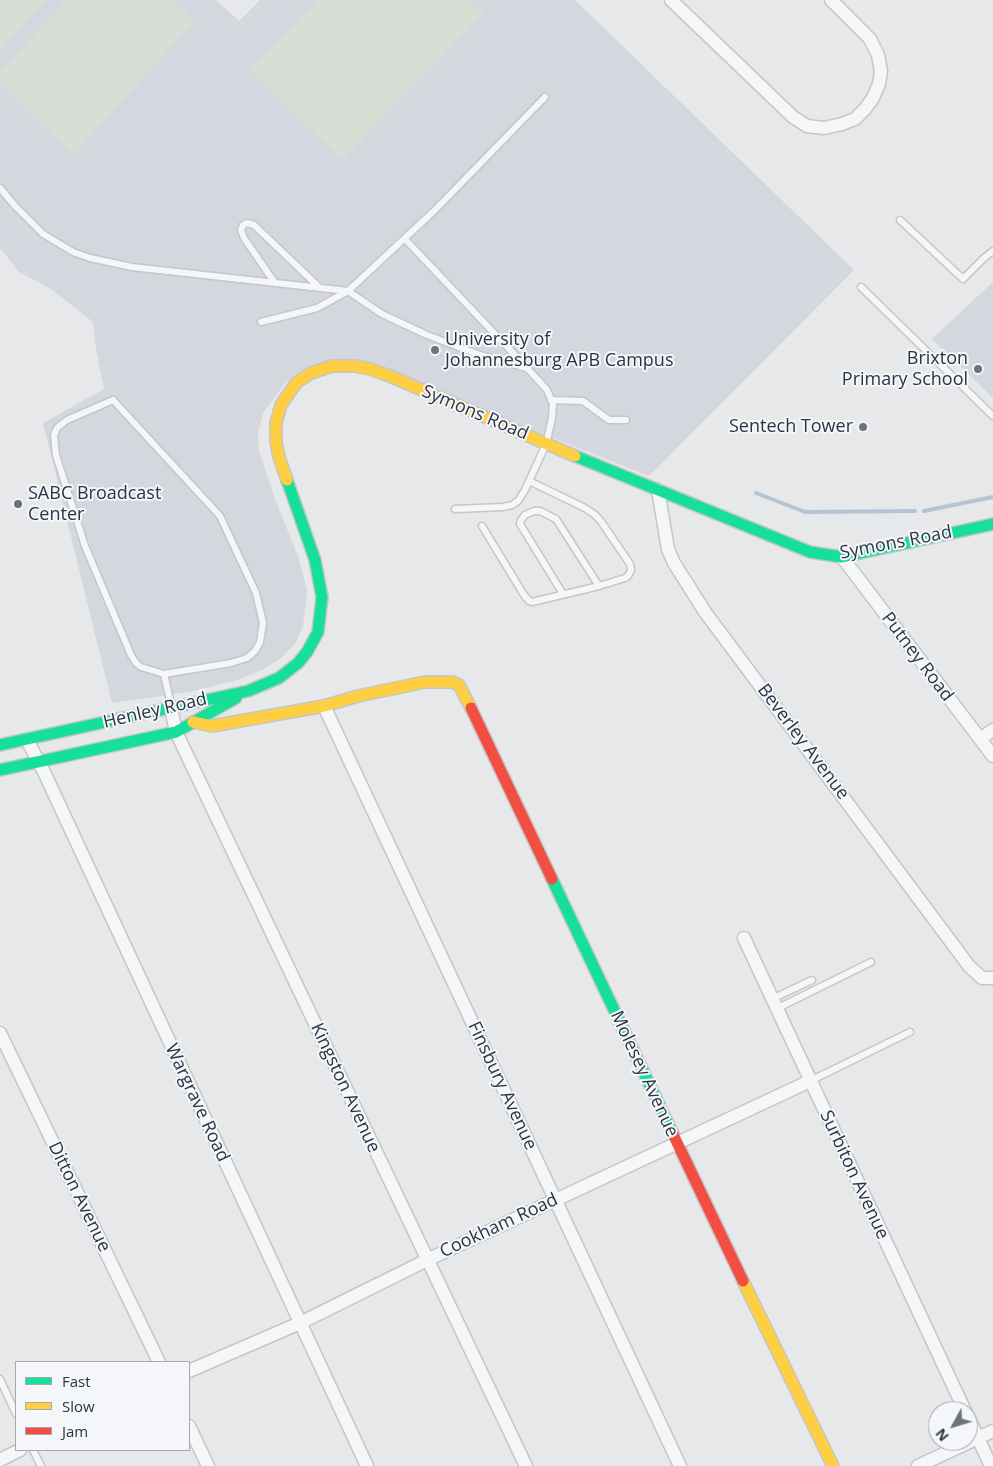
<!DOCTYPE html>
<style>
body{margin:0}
#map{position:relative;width:993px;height:1466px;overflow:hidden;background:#e6e8ea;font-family:"Open Sans",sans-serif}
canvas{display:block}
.legend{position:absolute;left:15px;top:1361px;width:175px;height:90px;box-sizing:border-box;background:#f4f6f9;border:1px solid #a4a8b1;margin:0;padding:6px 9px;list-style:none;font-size:15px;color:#2b3445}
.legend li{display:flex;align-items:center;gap:10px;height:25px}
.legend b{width:25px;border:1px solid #a4a8b1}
.north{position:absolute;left:928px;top:1401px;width:50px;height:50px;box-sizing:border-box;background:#f4f6f9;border:1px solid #a4a8b1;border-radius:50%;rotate:231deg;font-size:14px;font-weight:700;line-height:20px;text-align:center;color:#2b3445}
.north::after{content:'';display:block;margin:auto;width:18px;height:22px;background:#6c737f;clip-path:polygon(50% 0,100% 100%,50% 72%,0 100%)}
</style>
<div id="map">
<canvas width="993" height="1466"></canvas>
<ul class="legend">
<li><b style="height:6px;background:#16e098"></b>Fast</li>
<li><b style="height:6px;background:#ffcf43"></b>Slow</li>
<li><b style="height:6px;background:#f24e42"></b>Jam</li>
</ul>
<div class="north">N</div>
</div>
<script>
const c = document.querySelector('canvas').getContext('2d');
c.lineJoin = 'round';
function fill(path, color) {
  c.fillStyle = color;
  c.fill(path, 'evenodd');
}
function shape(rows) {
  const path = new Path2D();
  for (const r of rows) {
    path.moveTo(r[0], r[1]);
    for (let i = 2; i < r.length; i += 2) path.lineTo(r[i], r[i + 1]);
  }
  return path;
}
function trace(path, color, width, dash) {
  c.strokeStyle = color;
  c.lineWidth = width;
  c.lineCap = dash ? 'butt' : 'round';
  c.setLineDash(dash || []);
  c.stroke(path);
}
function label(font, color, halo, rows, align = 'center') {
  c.font = font + ' "Open Sans",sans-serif';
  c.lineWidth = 4;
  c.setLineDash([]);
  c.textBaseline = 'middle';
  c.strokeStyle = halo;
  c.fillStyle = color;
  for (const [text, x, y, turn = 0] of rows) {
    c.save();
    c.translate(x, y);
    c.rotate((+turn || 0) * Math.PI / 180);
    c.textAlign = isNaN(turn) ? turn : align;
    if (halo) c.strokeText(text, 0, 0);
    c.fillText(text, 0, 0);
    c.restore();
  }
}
const built = shape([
 [0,0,216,0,239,21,260,0,575,0,854,270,649,476,354,359,286,382,263,413,258,432,259,451,275,499,299,559,307,591,303,626,295,644,281,658,264,669,237,680,194,691,112,703,43,423,104,389,95,343,93,322,48,287,19,272,0,248],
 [993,282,993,398,932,339]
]);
const green = shape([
 [0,0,46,0,0,51],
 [66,0,173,0,195,21,73,155,0,85,0,72],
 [317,0,469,0,484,14,342,160,249,70]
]);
const stream = shape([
 [756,493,805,512,915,511],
 [924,511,993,497]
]);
const lane = shape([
 [0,188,16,207,43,234,73,252,90,258,132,267,348,291,435,210,545,97],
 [900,220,963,279,984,258,993,251],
 [405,239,528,369,547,390,553,404,552,418,546,444,525,490,518,501,512,505,503,507,455,509],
 [275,283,244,238,241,230,243,225,247,223,254,225,320,288],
 [861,287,993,416],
 [261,322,317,308,348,291,382,314,427,335,480,355,527,368],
 [113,400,220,516,256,593,263,623,260,642,255,651,247,658,231,663,164,674,141,667,136,663,131,655,85,546,56,455,54,435,57,428,67,420,113,400],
 [551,400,583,401,609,420,626,420],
 [482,526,524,595,529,601,532,602,599,586,625,578,628,576,631,570,630,564,600,520,594,514,583,507,529,481],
 [563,594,520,524,521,520,525,515,534,511,540,511,556,519,599,586],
 [164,674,171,705],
 [772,999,812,980],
 [776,1009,871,962],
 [810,1081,910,1032],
 [0,1379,16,1414],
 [33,1450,41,1466]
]);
const street = shape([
 [671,0,793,117,807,126,824,128,842,124,855,119,865,109,873,98,879,84,881,71,878,55,870,39,831,0],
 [658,490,668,549,674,563,705,612,969,966,982,978,993,978],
 [842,557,993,756],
 [324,706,680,1466],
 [171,708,176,732,526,1466],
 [980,739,993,730],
 [27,740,44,772,367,1466],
 [744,938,965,1411],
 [0,1033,159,1362],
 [189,1371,300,1323,427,1260,810,1081],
 [968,1417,991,1466],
 [189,1426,208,1466],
 [0,1460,20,1450],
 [918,1466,993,1431]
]);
const fast = shape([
 [575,456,810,552,842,557,993,524],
 [0,745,248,691,279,678,298,663,307,652,318,632,322,597,315,560,287,480],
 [0,770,176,732,236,698],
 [552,879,672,1132]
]);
const slow = shape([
 [287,480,279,457,276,442,276,423,281,405,296,383,311,373,332,366,355,366,370,369,392,377,575,456],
 [193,722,212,726,324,706,358,696,425,682,452,682,459,685,471,708],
 [743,1281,833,1466]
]);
const jam = shape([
 [471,708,552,879],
 [672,1132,743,1281]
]);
const markers = [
 [435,350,5,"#6c737f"],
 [978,369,5,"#6c737f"],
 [863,427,5,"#6c737f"],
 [18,504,5,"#6c737f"]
];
const poiNames = [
 ["University of",445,340],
 ["Johannesburg APB Campus",445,361],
 ["Brixton",968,359,"right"],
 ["Primary School",968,380,"right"],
 ["Sentech Tower",853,427,"right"],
 ["SABC Broadcast",28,494],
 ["Center",28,515]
];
const streetNames = [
 ["Symons Road",475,413,23],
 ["Symons Road",896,543,-11],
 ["Putney Road",917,657,53],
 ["Henley Road",155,711,-13],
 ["Beverley Avenue",803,742,53],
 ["Molesey Avenue",644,1074,65],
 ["Finsbury Avenue",502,1086,65],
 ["Kingston Avenue",345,1088,65],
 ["Wargrave Road",197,1103,65],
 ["Surbiton Avenue",854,1175,65],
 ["Ditton Avenue",79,1197,64],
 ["Cookham Road",499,1226,-25]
];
fill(built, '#d4d7dd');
fill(green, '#d6ded6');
trace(stream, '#b4c4d5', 4);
trace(lane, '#c4c6c8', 9);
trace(street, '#c4c6c8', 15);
trace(fast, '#c4c6c8', 14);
trace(slow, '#c4c6c8', 14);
trace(jam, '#c4c6c8', 14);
trace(lane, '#f5f6f7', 6);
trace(street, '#f5f6f7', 12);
trace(fast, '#16e098', 11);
trace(slow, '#ffcf43', 11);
trace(jam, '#f24e42', 11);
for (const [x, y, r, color] of markers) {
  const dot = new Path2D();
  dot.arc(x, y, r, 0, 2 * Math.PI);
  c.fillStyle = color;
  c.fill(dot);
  trace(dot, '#f4f6f9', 2);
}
label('18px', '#2b3445', '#f4f6f9', poiNames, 'left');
label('18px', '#2b3445', '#f4f6f9', streetNames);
</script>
